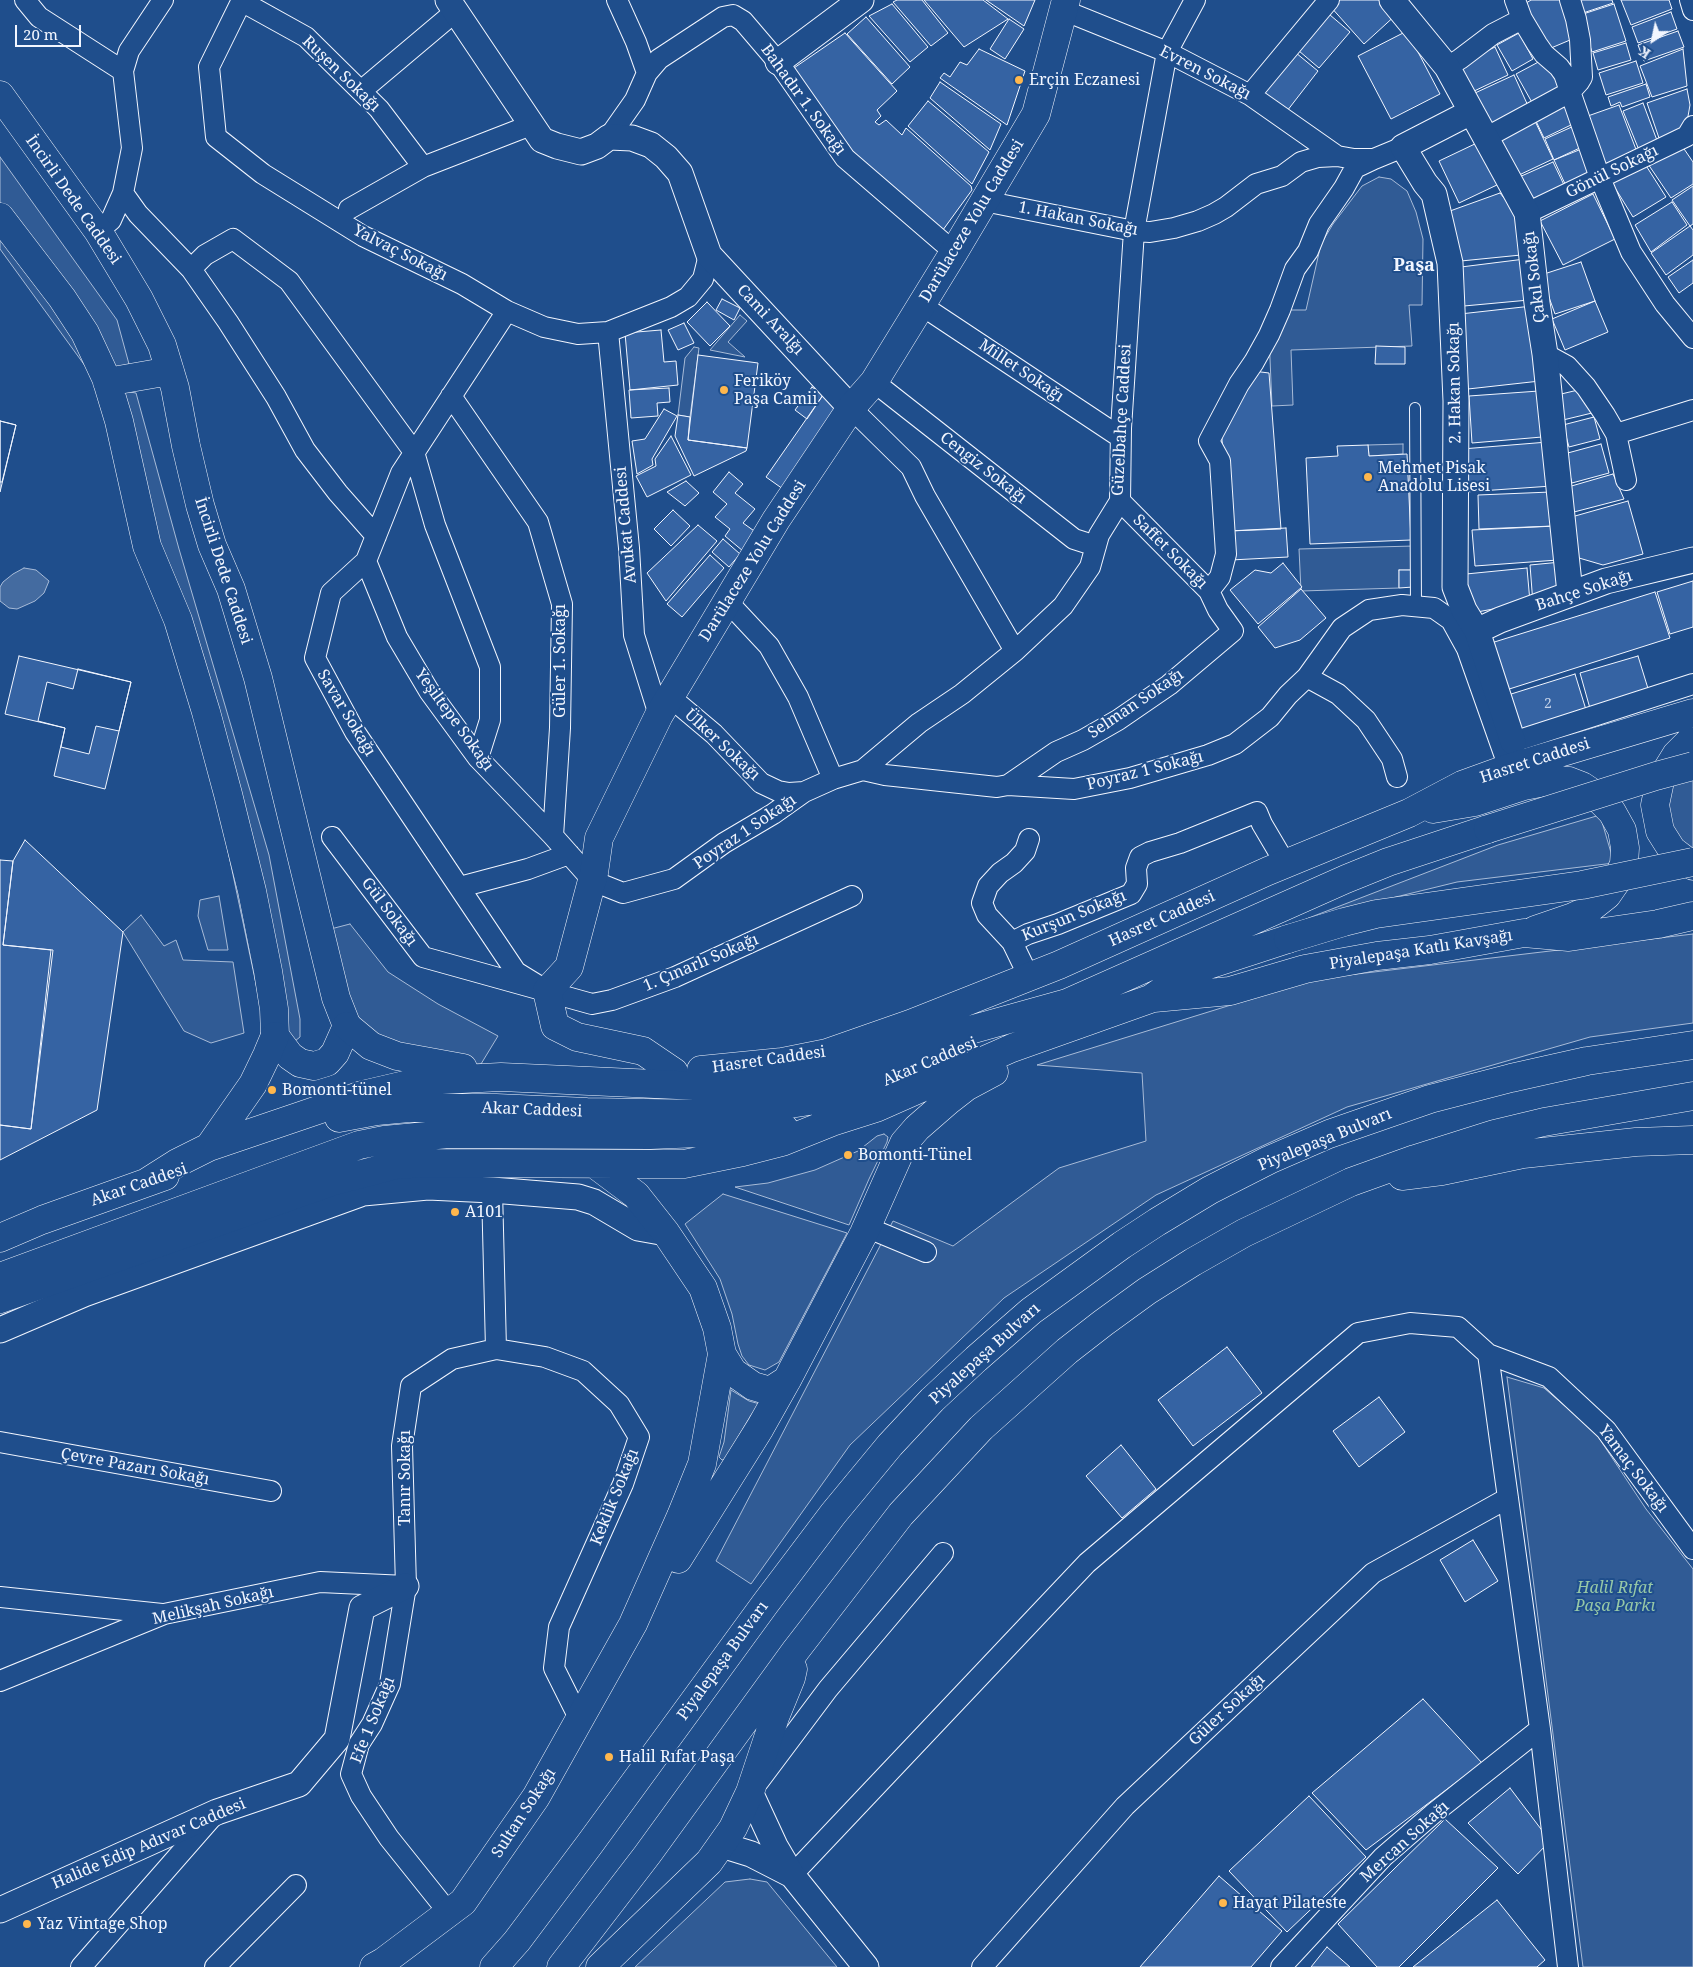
<!DOCTYPE html>
<meta charset="utf-8">
<style>
body{margin:0}
#map{position:relative;width:1693px;height:1967px;overflow:hidden;background:#1f4e8c;font-family:"Noto Serif",serif}
canvas{display:block}
.north{position:absolute;left:1628px;top:15px;width:50px;height:50px;-webkit-text-stroke:4px #1f4e8c;paint-order:stroke;rotate:214deg;font-size:14px;font-weight:700;line-height:20px;text-align:center;color:#f2f6ff}
.north::after{content:'';display:block;margin:auto;width:18px;height:22px;background:#f2f6ff;clip-path:polygon(50% 0,100% 100%,50% 72%,0 100%)}
.scale{position:absolute;left:15px;top:25px;width:66px;height:22px;box-sizing:border-box;border:2px solid #f2f6ff;border-top:0;padding-left:6px;font-size:15px;line-height:18px;white-space:nowrap;color:#f2f6ff;-webkit-text-stroke:4px #1f4e8c;paint-order:stroke}
</style>
<div id="map">
<canvas width="1693" height="1967"></canvas>
<div class="north">K</div>
<div class="scale">20 m</div>
</div>
<script>
const c = document.querySelector('canvas').getContext('2d');
c.lineJoin = 'round';
function fill(path, color) {
  c.fillStyle = color;
  c.fill(path, 'evenodd');
}
function shape(rows) {
  const path = new Path2D();
  for (const r of rows) {
    path.moveTo(r[0], r[1]);
    for (let i = 2; i < r.length; i += 2) path.lineTo(r[i], r[i + 1]);
  }
  return path;
}
function trace(path, color, width, dash) {
  c.strokeStyle = color;
  c.lineWidth = width;
  c.lineCap = dash ? 'butt' : 'round';
  c.setLineDash(dash || []);
  c.stroke(path);
}
function label(font, color, halo, rows, align = 'center') {
  c.font = font + ' "Noto Serif",serif';
  c.lineWidth = 4;
  c.setLineDash([]);
  c.textBaseline = 'middle';
  c.strokeStyle = halo;
  c.fillStyle = color;
  for (const [text, x, y, turn = 0] of rows) {
    c.save();
    c.translate(x, y);
    c.rotate((+turn || 0) * Math.PI / 180);
    c.textAlign = isNaN(turn) ? turn : align;
    if (halo) c.strokeText(text, 0, 0);
    c.fillText(text, 0, 0);
    c.restore();
  }
}
const green = shape([
 [0,157,117,320,129,364,91,374,0,249,0,157],
 [1379,177,1391,179,1407,191,1416,212,1423,239,1422,305,1409,305,1412,346,1291,350,1293,405,1272,406,1269,335,1280,310,1306,310,1321,244,1333,224,1362,186,1379,177],
 [740,315,747,321,728,342,745,357,710,350,740,315],
 [694,347,699,348,690,417,678,415,685,358,694,347],
 [124,391,136,393,179,549,269,855,300,1019,300,1037,290,1045,264,1022,189,666,124,391],
 [1403,444,1403,454,1369,456,1368,445,1403,444],
 [1414,546,1413,570,1399,570,1399,588,1301,591,1299,549,1414,546],
 [1693,761,1693,855,1668,831,1666,806,1673,781,1693,761],
 [1600,815,1614,863,1457,882,1306,919,1498,845,1600,815],
 [219,896,228,950,208,950,198,916,200,900,219,896],
 [141,915,164,946,176,940,183,960,233,962,244,1033,211,1043,184,1031,123,932,141,915],
 [350,924,388,972,438,1004,498,1036,481,1064,454,1065,347,1026,323,931,350,924],
 [1693,934,1693,1023,1590,1037,1347,1107,1156,1195,1004,1298,850,1445,751,1584,716,1561,893,1221,953,1246,1059,1168,1146,1141,1142,1073,1037,1065,1315,979,1693,934],
 [884,1134,888,1137,887,1142,869,1179,849,1225,735,1187,768,1183,815,1170,858,1151,877,1136,884,1134],
 [723,1194,847,1233,779,1362,765,1370,749,1365,742,1356,738,1344,732,1314,720,1279,685,1224,723,1194],
 [1507,1377,1544,1388,1595,1432,1646,1509,1693,1569,1693,1967,1583,1967,1507,1377],
 [731,1390,749,1401,760,1404,751,1415,725,1459,722,1460,719,1457,724,1442,731,1390],
 [750,1879,767,1882,837,1967,635,1967,725,1882,750,1879]
]);
const water = shape([
 [24,568,36,570,49,581,44,593,35,601,17,609,9,608,0,601,0,587,3,582,13,574,24,568]
]);
const building = shape([
 [897,0,922,0,948,33,931,46,893,2,897,0],
 [924,0,983,0,1008,19,964,47,924,0],
 [986,0,1035,0,1024,26,986,0],
 [1334,0,1386,0,1398,13,1364,44,1329,5,1334,0],
 [1531,0,1561,0,1567,19,1570,40,1544,51,1523,5,1531,0],
 [1576,0,1612,0,1613,3,1580,14,1576,0],
 [1621,0,1669,0,1672,9,1631,25,1621,0],
 [892,4,928,47,910,62,869,16,892,4],
 [1614,4,1626,41,1592,52,1580,15,1614,4],
 [1323,9,1350,32,1319,68,1292,45,1323,9],
 [1671,12,1677,29,1638,43,1632,27,1671,12],
 [866,17,910,67,892,84,847,34,866,17],
 [1009,19,1024,29,1005,59,990,49,1009,19],
 [1407,31,1440,94,1391,119,1358,56,1407,31],
 [1678,31,1684,47,1644,61,1638,45,1678,31],
 [845,33,897,91,877,110,881,116,875,122,879,125,886,120,902,135,906,128,971,186,972,190,940,234,854,156,791,70,845,33],
 [1519,33,1533,59,1512,71,1497,45,1519,33],
 [1626,43,1631,60,1598,70,1593,53,1626,43],
 [1495,47,1508,75,1470,93,1456,66,1495,47],
 [1290,48,1318,71,1287,111,1258,89,1290,48],
 [979,49,1025,71,1007,125,940,78,944,73,950,77,960,62,967,65,979,49],
 [1683,49,1687,86,1652,97,1640,66,1683,49],
 [1544,59,1562,91,1534,106,1516,74,1544,59],
 [1636,61,1643,83,1606,95,1599,73,1636,61],
 [1514,75,1529,108,1490,126,1475,93,1514,75],
 [940,82,1001,124,990,150,930,98,940,82],
 [1646,84,1650,97,1622,107,1620,102,1611,106,1608,97,1646,84],
 [1687,89,1690,105,1687,122,1681,133,1660,141,1647,103,1687,89],
 [928,101,989,152,972,184,908,126,928,101],
 [1643,103,1658,143,1639,150,1623,111,1643,103],
 [1564,105,1573,124,1544,138,1535,119,1564,105],
 [1619,105,1637,152,1603,165,1585,117,1619,105],
 [1535,121,1553,159,1517,176,1500,138,1535,121],
 [1574,126,1584,146,1554,160,1545,139,1574,126],
 [1479,142,1499,184,1459,203,1439,161,1479,142],
 [1680,143,1693,162,1693,184,1671,198,1648,164,1680,143],
 [1584,148,1595,173,1566,186,1554,160,1584,148],
 [1553,162,1565,187,1529,204,1517,178,1553,162],
 [1645,164,1666,197,1633,217,1612,183,1645,164],
 [1693,186,1693,224,1690,226,1672,200,1693,186],
 [1500,193,1517,214,1521,255,1461,261,1450,211,1500,193],
 [1593,194,1615,239,1563,265,1540,221,1593,194],
 [1672,202,1687,225,1651,252,1635,225,1672,202],
 [1690,226,1693,230,1693,255,1666,275,1651,253,1690,226],
 [1525,259,1529,300,1464,306,1461,267,1525,259],
 [1693,260,1693,283,1679,293,1668,277,1693,260],
 [1581,262,1595,301,1555,314,1541,275,1581,262],
 [722,299,740,308,734,320,716,310,722,299],
 [1595,301,1608,332,1565,350,1552,319,1595,301],
 [707,302,730,326,710,346,687,322,707,302],
 [1532,306,1540,381,1468,389,1460,314,1532,306],
 [684,323,694,343,678,350,668,330,684,323],
 [661,330,664,362,676,361,678,385,630,390,625,333,661,330],
 [1376,346,1405,347,1405,364,1375,364,1376,346],
 [698,355,758,363,747,448,688,440,698,355],
 [1253,371,1269,373,1281,529,1229,531,1221,427,1253,371],
 [812,387,823,395,807,419,795,410,812,387],
 [669,388,670,402,657,403,658,416,631,418,629,390,669,388],
 [1578,390,1592,413,1563,420,1557,395,1578,390],
 [1539,391,1542,437,1472,443,1469,396,1539,391],
 [823,395,840,407,783,489,766,477,823,395],
 [664,409,677,416,652,459,653,465,637,474,632,441,645,439,664,409],
 [678,415,690,417,688,440,747,448,746,451,694,476,675,436,678,415],
 [1594,417,1600,439,1569,447,1563,425,1594,417],
 [0,421,16,425,2,482,0,482,0,421],
 [0,421,16,425,0,492,0,421],
 [671,436,691,475,647,497,636,476,656,466,655,459,671,436],
 [1548,442,1552,486,1465,492,1462,449,1548,442],
 [1601,444,1609,473,1572,483,1564,454,1601,444],
 [1368,445,1369,456,1407,454,1411,540,1310,544,1306,458,1338,456,1337,446,1368,445],
 [729,472,743,484,735,493,755,509,743,523,757,533,743,551,725,536,730,529,715,517,727,504,713,492,729,472],
 [1613,474,1624,499,1574,512,1568,487,1613,474],
 [686,481,699,493,685,506,667,492,686,481],
 [1551,492,1553,526,1479,529,1478,495,1551,492],
 [1628,501,1643,554,1603,565,1579,558,1568,518,1628,501],
 [673,510,690,526,671,546,654,529,673,510],
 [698,525,717,541,666,601,647,573,698,525],
 [1556,526,1558,560,1475,566,1472,530,1556,526],
 [1286,528,1288,557,1231,560,1229,531,1286,528],
 [723,539,740,554,729,567,712,552,723,539],
 [710,555,724,568,682,617,667,604,710,555],
 [1561,562,1564,590,1533,604,1530,565,1561,562],
 [1283,563,1302,587,1258,624,1230,590,1255,570,1271,573,1283,563],
 [1527,568,1530,602,1472,613,1466,574,1527,568],
 [1399,570,1413,570,1413,587,1399,588,1399,570],
 [1693,581,1693,627,1670,634,1657,592,1693,581],
 [1301,589,1326,618,1300,640,1275,648,1258,627,1301,589],
 [1655,592,1670,638,1503,691,1488,644,1655,592],
 [19,656,131,682,105,789,54,776,65,728,5,714,19,656],
 [1638,656,1650,695,1591,712,1580,673,1638,656],
 [78,669,131,682,119,731,96,726,89,754,61,747,65,728,38,721,47,682,73,689,78,669],
 [1575,674,1587,713,1521,734,1508,695,1575,674],
 [25,840,123,932,97,1110,0,1160,0,1125,31,1129,53,950,3,945,13,861,25,840],
 [0,860,13,861,3,945,51,950,31,1129,0,1125,0,860],
 [1227,1347,1262,1393,1193,1446,1158,1400,1227,1347],
 [1379,1397,1405,1432,1359,1467,1333,1431,1379,1397],
 [1121,1445,1156,1489,1122,1518,1086,1476,1121,1445],
 [1473,1540,1498,1581,1465,1602,1440,1560,1473,1540],
 [1423,1699,1482,1763,1366,1850,1312,1793,1423,1699],
 [1510,1788,1550,1841,1518,1874,1468,1823,1510,1788],
 [1309,1796,1366,1857,1287,1932,1229,1871,1309,1796],
 [1445,1819,1498,1868,1399,1967,1377,1967,1338,1924,1445,1819],
 [1219,1876,1282,1931,1251,1967,1140,1967,1219,1876],
 [1497,1900,1545,1960,1537,1967,1413,1967,1497,1900],
 [1327,1947,1350,1967,1311,1967,1327,1947]
]);
const service = shape([
 [1415,408,1416,606]
]);
const minor = shape([
 [25,0,39,17,123,71],
 [242,0,209,67,216,137,263,174,363,236,462,284,507,311,544,327,578,334,608,332,671,307,688,297,703,279,709,255],
 [1690,0,1693,10],
 [241,1,306,37,379,109,423,167],
 [1063,10,1167,52,1250,95,1337,156],
 [1522,19,1537,44,1544,54,1559,67,1564,74,1600,178,1631,252,1665,304,1693,338],
 [1447,67,1460,59,1493,34,1522,19,1515,0],
 [647,73,659,59,723,17,733,15,743,21,778,62,845,158,954,252],
 [361,91,456,11],
 [1250,95,1329,0],
 [609,137,635,100,647,73,636,42,617,0],
 [1487,137,1570,92,1579,82,1582,77,1580,40,1576,19,1570,0],
 [123,193,138,214,191,269,228,322,276,397,305,450,338,493,376,536],
 [984,201,1134,231,1150,232,1174,228,1198,221,1214,214,1226,207,1256,184,1282,176,1301,162,1318,157,1337,156,1354,159,1374,159,1403,147],
 [349,209,423,167,531,125],
 [1527,213,1687,136,1693,126],
 [98,231,111,220,123,193,132,148,123,71,129,51,163,0],
 [191,269,205,255,233,239,289,281,414,452,435,525,490,667,490,720,478,758],
 [921,305,1120,437],
 [507,311,401,473,366,561,331,593,315,658,355,732,516,972,547,991],
 [608,332,629,548,634,635,659,715],
 [1545,354,1567,366,1586,387,1605,415,1616,434,1626,480],
 [874,382,1074,539,1096,546],
 [451,396,538,522,562,604,560,728,553,836],
 [851,408,911,467,925,496,1015,651],
 [1616,434,1693,410],
 [366,561,397,637,429,691,478,758,553,836,593,881,623,893,674,879,724,843,773,814,804,792,833,779,863,770,885,775,997,787,1008,785,1074,789,1130,778,1208,755,1235,744,1270,717,1288,695,1307,677,1342,628,1369,610,1402,605,1434,608,1451,620,1467,649,1509,768],
 [1209,591,1220,577,1226,554,1220,461,1209,441,1239,384,1254,362,1269,335,1280,310,1295,269,1308,251,1319,224,1344,188,1355,168,1374,159],
 [727,601,769,646,798,697,833,779],
 [1307,677,1338,694,1366,720,1392,759,1397,777],
 [670,697,714,734,761,783,778,791,789,793,804,792],
 [1513,757,1513,742,1693,684],
 [863,770,919,723,962,694,1015,651,1063,606,1090,567,1099,535,1120,501,1121,428,1134,231,1167,52,1195,0],
 [1008,785,1056,752,1083,740,1118,720,1169,685,1233,631,1218,610,1209,591,1120,501],
 [332,837,423,957,592,1004,612,1000,675,977,852,896],
 [460,887,528,869,569,854],
 [1012,942,987,915,982,903,988,886,1000,873,1014,863,1025,851,1029,839],
 [1029,977,1012,942,1028,934,1058,924,1131,894,1137,884,1136,868,1140,857,1150,852,1180,843,1257,812,1262,824,1285,863],
 [866,1227,926,1252],
 [496,1349,545,1357,583,1371,619,1404,639,1437,623,1484,559,1627,554,1668,580,1720],
 [1488,1354,1549,1377,1606,1430,1693,1549],
 [0,1442,271,1491],
 [0,1597,162,1614],
 [0,1681,164,1614,320,1582,406,1586],
 [759,1781,828,1689,943,1553],
 [792,1875,1087,1563,1358,1333,1410,1323,1458,1327,1488,1354,1540,1729,1568,1967],
 [449,1913,389,1838,361,1796,351,1774,359,1744,372,1724,390,1684,406,1586,402,1446,411,1386,452,1359,496,1349,492,1190],
 [81,1967,214,1815],
 [215,1967,296,1885],
 [982,1967,1125,1806,1373,1573,1508,1498],
 [1281,1967,1383,1857,1434,1813,1540,1729]
]);
const tertiary = shape([
 [448,0,542,140,557,146,581,152,597,146,609,137,632,138,651,145,666,157,680,173,709,255,851,408],
 [1392,0,1447,67,1527,213,1537,303,1545,354,1570,593],
 [778,62,861,0],
 [1471,112,1403,147,1425,183,1434,194,1450,263,1456,401,1455,587,1464,610,1477,631,1513,742],
 [1477,631,1500,620,1606,581,1693,560],
 [0,1330,84,1294,363,1193,428,1187,492,1190,578,1197,594,1202,638,1228,666,1233],
 [750,1792,775,1846,792,1875,866,1967],
 [722,1845,751,1854,792,1875],
 [0,1910,217,1812,299,1784,337,1739,362,1608,406,1586]
]);
const secondary = shape([
 [0,95,98,231,139,299,162,345,175,388,186,446,200,505,212,545,231,589,258,678,336,998,347,1026,335,1053,327,1062,314,1066,300,1063,290,1056,275,1036,274,1009,268,971,252,891,228,794,206,712,178,620,147,546,119,421,106,378,85,333,62,298,0,217],
 [107,382,170,371],
 [674,1072,643,1051,577,1037,555,1026,547,991,569,967,594,873,599,838,659,715,776,520,851,408,874,382,954,252,1036,114,1066,0]
]);
const primary = shape([
 [1693,738,1676,755,1660,781,1655,805,1660,831,1672,850,1693,866],
 [1433,809,1475,802,1524,786,1556,780,1569,781,1582,786,1594,794,1612,812,1622,830,1625,848,1624,864,1616,882,1607,895,1588,910,1573,917,1535,930],
 [1154,998,1230,991,1305,969,1377,956,1430,950,1524,933,1569,937,1658,924,1693,916],
 [347,1026,371,1046,397,1056,463,1068],
 [701,1070,782,1062,827,1053,910,1024,1059,965,1268,871,1409,813,1462,785,1509,768,1693,713],
 [339,1118,377,1111,409,1108,496,1108,587,1112,706,1114,751,1110,829,1098,870,1087,949,1055],
 [209,1147,253,1084,267,1055,275,1036],
 [1402,1176,1442,1171,1523,1154,1636,1142,1693,1140],
 [147,1182,177,1163,209,1147,362,1095,422,1081,501,1077,721,1087,770,1086,830,1076,952,1035,1067,1003,1346,879,1388,862,1488,829],
 [0,1238,42,1220,165,1176],
 [0,1277,359,1145,384,1140,448,1134,650,1135,752,1131,784,1128],
 [0,1299,331,1182,396,1165,425,1163,684,1164,743,1152,782,1142,832,1122,876,1108,1012,1048,1150,999,1193,970,1288,939],
 [722,1354,733,1372,753,1386,770,1391,787,1380],
 [678,1559,760,1428,787,1380,864,1233,904,1143,917,1128,948,1101,966,1087,994,1072],
 [374,1967,383,1962,463,1902,536,1797,633,1624,681,1516,702,1464,722,1354,717,1328,703,1288,666,1233,636,1195,596,1165],
 [494,1967,517,1941,589,1845,765,1604,833,1514,890,1445,932,1400,976,1359,1031,1311,1122,1245,1157,1222,1210,1190,1269,1160,1329,1134,1430,1099,1511,1078,1587,1061,1693,1045],
 [561,1967,647,1855,796,1650,901,1514,981,1428,1067,1351,1103,1323,1147,1291,1193,1262,1244,1233,1351,1182,1415,1159,1494,1134,1544,1122,1693,1096],
 [600,1967,709,1862,733,1828,750,1792,775,1717,791,1678,793,1669]
]);
const primaryBridge = shape([
 [1488,829,1656,776,1693,766],
 [1288,939,1344,922,1376,914,1582,885,1693,862]
]);
const markers = [
 [1019,80,5,"#ffb74d"],
 [724,390,5,"#ffb74d"],
 [1368,477,5,"#ffb74d"],
 [272,1090,5,"#ffb74d"],
 [848,1155,5,"#ffb74d"],
 [455,1212,5,"#ffb74d"],
 [609,1757,5,"#ffb74d"],
 [1223,1903,5,"#ffb74d"],
 [27,1924,5,"#ffb74d"]
];
const numberNames = [
 ["2",1548,704]
];
const streetNames = [
 ["Evren Sokağı",1205,73,27],
 ["Ruşen Sokağı",341,74,44],
 ["Bahadır 1. Sokağı",803,100,54],
 ["Gönül Sokağı",1612,172,-26],
 ["İncirli Dede Caddesi",73,200,55],
 ["1. Hakan Sokağı",1078,219,11],
 ["Darülaceze Yolu Caddesi",972,221,-59],
 ["Yalvaç Sokağı",400,253,27],
 ["Çakıl Sokağı",1535,277,-97],
 ["Cami Aralğı",770,320,47],
 ["Millet Sokağı",1021,371,34],
 ["2. Hakan Sokağı",1455,383,-91],
 ["Güzelbahçe Caddesi",1122,420,-87],
 ["Cengiz Sokağı",983,468,38],
 ["Avukat Caddesi",626,525,-95],
 ["Saffet Sokağı",1170,552,45],
 ["Darülaceze Yolu Caddesi",753,561,-58],
 ["İncirli Dede Caddesi",223,571,72],
 ["Bahçe Sokağı",1584,591,-18],
 ["Güler 1. Sokağı",560,661,-90],
 ["Selman Sokağı",1136,704,-34],
 ["Savar Sokağı",346,713,59],
 ["Yeşiltepe Sokağı",454,720,54],
 ["Ülker Sokağı",722,745,43],
 ["Hasret Caddesi",1535,761,-18],
 ["Poyraz 1 Sokağı",1145,771,-14],
 ["Poyraz 1 Sokağı",745,832,-34],
 ["Gül Sokağı",389,912,53],
 ["Kurşun Sokağı",1074,916,-22],
 ["Hasret Caddesi",1162,919,-24],
 ["Piyalepaşa Katlı Kavşağı",1421,950,-9],
 ["1. Çınarlı Sokağı",701,963,-23],
 ["Hasret Caddesi",769,1060,-8],
 ["Akar Caddesi",930,1062,-23],
 ["Akar Caddesi",532,1110,2],
 ["Piyalepaşa Bulvarı",1325,1140,-22],
 ["Akar Caddesi",139,1185,-19],
 ["Piyalepaşa Bulvarı",985,1354,-42],
 ["Çevre Pazarı Sokağı",135,1467,10],
 ["Yamaç Sokağı",1633,1469,53],
 ["Tanır Sokağı",405,1478,-90],
 ["Keklik Sokağı",615,1497,-68],
 ["Melikşah Sokağı",213,1606,-13],
 ["Piyalepaşa Bulvarı",723,1661,-54],
 ["Güler Sokağı",1227,1710,-43],
 ["Efe 1 Sokağı",373,1720,-68],
 ["Sultan Sokağı",524,1813,-57],
 ["Mercan Sokağı",1405,1842,-42],
 ["Halide Edip Adıvar Caddesi",149,1844,-23]
];
const poiNames = [
 ["Erçin Eczanesi",1029,80],
 ["Feriköy",734,381],
 ["Paşa Camii",734,399],
 ["Mehmet Pisak",1378,468],
 ["Anadolu Lisesi",1378,486],
 ["Bomonti-tünel",282,1090],
 ["Bomonti-Tünel",858,1155],
 ["A101",465,1212],
 ["Halil Rıfat Paşa",619,1757],
 ["Hayat Pilateste",1233,1903],
 ["Yaz Vintage Shop",37,1924]
];
const parkNames = [
 ["Halil Rıfat",1615,1588],
 ["Paşa Parkı",1615,1606]
];
const neighbourhoodNames = [
 ["Paşa",1414,266]
];
fill(green, '#305b95');
trace(green, '#a8bbd7', 1);
fill(water, '#446ba0');
trace(water, '#a8bbd7', 1);
fill(building, '#3563a3');
trace(building, '#f2f6ff', 1);
trace(service, '#f2f6ff', 12);
trace(minor, '#f2f6ff', 22);
trace(tertiary, '#f2f6ff', 27);
trace(secondary, '#f2f6ff', 29);
trace(primary, '#f2f6ff', 29);
trace(service, '#1f4e8c', 10);
trace(minor, '#1f4e8c', 20);
trace(tertiary, '#1f4e8c', 25);
trace(secondary, '#1f4e8c', 28);
trace(primary, '#1f4e8c', 28);
trace(primaryBridge, '#f2f6ff', 29, []);
trace(primaryBridge, '#1f4e8c', 28);
for (const [x, y, r, color] of markers) {
  const dot = new Path2D();
  dot.arc(x, y, r, 0, 2 * Math.PI);
  c.fillStyle = color;
  c.fill(dot);
  trace(dot, '#1f4e8c', 2);
}
label('14px', '#c3d1e8', null, numberNames);
label('16px', '#f2f6ff', '#1f4e8c', streetNames);
label('16px', '#f2f6ff', '#1f4e8c', poiNames, 'left');
label('italic 16px', '#97c8a6', '#1f4e8c', parkNames);
label('bold 18px', '#f2f6ff', '#1f4e8c', neighbourhoodNames);
</script>
